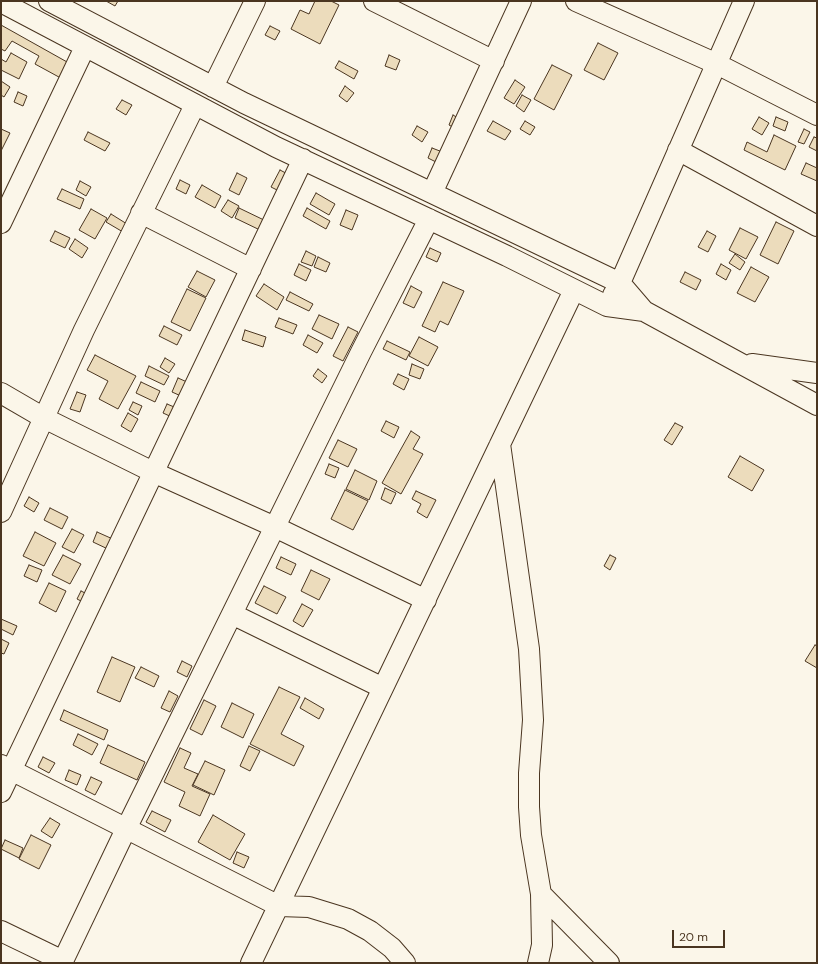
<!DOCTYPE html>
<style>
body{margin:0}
#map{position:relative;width:818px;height:964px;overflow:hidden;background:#fbf6e9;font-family:"DM Sans",sans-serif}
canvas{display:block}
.frame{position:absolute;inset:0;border:2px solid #4a3520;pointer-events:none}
.scale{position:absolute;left:672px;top:930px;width:53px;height:18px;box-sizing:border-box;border:2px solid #4a3520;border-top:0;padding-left:5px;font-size:12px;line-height:14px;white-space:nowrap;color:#4a3520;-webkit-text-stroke:3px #fbf6e9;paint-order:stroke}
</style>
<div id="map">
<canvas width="818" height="964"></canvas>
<div class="frame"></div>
<div class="scale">20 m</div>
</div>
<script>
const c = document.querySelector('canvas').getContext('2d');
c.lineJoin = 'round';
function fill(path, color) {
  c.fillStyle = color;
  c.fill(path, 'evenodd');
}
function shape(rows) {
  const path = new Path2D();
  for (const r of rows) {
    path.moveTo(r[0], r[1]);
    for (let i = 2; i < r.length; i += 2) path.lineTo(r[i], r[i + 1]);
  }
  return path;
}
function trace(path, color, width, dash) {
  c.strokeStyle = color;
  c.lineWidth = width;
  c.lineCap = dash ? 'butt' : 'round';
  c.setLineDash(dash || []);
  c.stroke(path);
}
const building = shape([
 [106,1,118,1,115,6,106,1],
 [315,1,331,1,339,5,320,44,291,29,300,10,309,14,315,1],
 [1,25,76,67,68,82,35,64,39,56,12,41,5,51,1,49,1,25],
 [270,26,280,31,275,40,265,35,270,26],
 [598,43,618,53,604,80,584,70,598,43],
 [11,53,27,62,19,79,1,70,1,59,6,62,11,53],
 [389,55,400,60,396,70,385,66,389,55],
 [339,61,358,71,354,79,335,68,339,61],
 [552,65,572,75,554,110,534,99,552,65],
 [515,80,525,87,514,104,504,98,515,80],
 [1,81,10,87,4,97,1,95,1,81],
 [345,86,354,93,347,102,339,96,345,86],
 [18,92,27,96,23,106,14,102,18,92],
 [522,95,531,100,524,112,516,106,522,95],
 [122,100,132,105,126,115,116,109,122,100],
 [453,115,463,121,458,130,449,125,453,115],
 [759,117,769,123,762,135,752,129,759,117],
 [776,117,788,122,785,131,773,126,776,117],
 [493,121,511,131,505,140,487,131,493,121],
 [525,121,535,127,530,135,520,129,525,121],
 [417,126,428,132,422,142,412,135,417,126],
 [1,129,10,133,1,151,1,129],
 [804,129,810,132,804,144,798,142,804,129],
 [88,132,110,143,105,151,84,140,88,132],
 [774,135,796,146,785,170,744,150,747,142,767,152,774,135],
 [814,137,817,138,817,151,809,147,814,137],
 [432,148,445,153,440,164,428,158,432,148],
 [806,163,817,168,817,181,801,174,806,163],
 [280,170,297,179,289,196,271,187,280,170],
 [237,173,247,178,239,195,229,190,237,173],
 [180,180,190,185,186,194,176,189,180,180],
 [80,181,91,187,86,196,76,190,80,181],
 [202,185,221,196,215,208,195,197,202,185],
 [62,189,84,199,80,209,57,199,62,189],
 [316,193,335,204,329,215,310,204,316,193],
 [228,200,239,206,232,218,221,211,228,200],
 [239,208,266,221,262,231,235,218,239,208],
 [307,208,330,221,326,229,303,216,307,208],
 [91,209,107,218,95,239,79,230,91,209],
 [346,210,358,215,352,230,340,225,346,210],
 [111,214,127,224,123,232,106,222,111,214],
 [776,222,794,231,778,264,760,255,776,222],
 [740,228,758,237,746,259,729,250,740,228],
 [55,231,70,238,65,248,50,241,55,231],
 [707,231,716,236,708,252,698,247,707,231],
 [75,239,88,248,82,258,69,249,75,239],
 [430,248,441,253,437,262,426,257,430,248],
 [306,251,316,256,312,266,301,262,306,251],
 [735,254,745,262,740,270,729,263,735,254],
 [318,257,330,263,326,272,314,267,318,257],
 [299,264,311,270,306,281,294,275,299,264],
 [721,264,731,270,726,280,716,274,721,264],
 [751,267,769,277,755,302,737,293,751,267],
 [197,271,215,280,206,297,188,287,197,271],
 [685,272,701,280,696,290,680,282,685,272],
 [443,282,464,291,448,325,440,321,435,332,422,326,443,282],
 [264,284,284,297,277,310,256,296,264,284],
 [411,286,422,292,414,308,403,303,411,286],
 [187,289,206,298,190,331,171,322,187,289],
 [290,292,313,304,309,311,286,300,290,292],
 [319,315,339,324,332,339,312,329,319,315],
 [279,318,297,325,293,334,275,327,279,318],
 [164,326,182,335,177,345,159,336,164,326],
 [348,327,358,332,343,361,333,356,348,327],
 [245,330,266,337,263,347,242,340,245,330],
 [308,335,323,343,317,353,303,345,308,335],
 [419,337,438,347,428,366,409,356,419,337],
 [387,341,410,352,406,360,383,349,387,341],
 [95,355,136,376,118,409,99,399,108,381,87,370,95,355],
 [165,358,175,364,169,373,160,367,165,358],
 [412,364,424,369,420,379,409,375,412,364],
 [149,366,169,376,164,385,145,376,149,366],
 [318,369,327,376,322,383,313,376,318,369],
 [398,374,409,379,404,390,393,384,398,374],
 [178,378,187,382,181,396,172,392,178,378],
 [141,382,160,391,155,402,136,393,141,382],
 [77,392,86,395,80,412,70,409,77,392],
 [133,402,142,406,138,415,129,410,133,402],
 [167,404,179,409,174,418,163,413,167,404],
 [128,413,138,419,131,432,121,426,128,413],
 [386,421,399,427,394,438,381,431,386,421],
 [675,423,683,427,672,445,664,440,675,423],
 [411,431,420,437,413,449,423,454,401,494,382,483,411,431],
 [338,440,357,449,348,467,329,458,338,440],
 [740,456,764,470,752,491,728,477,740,456],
 [329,464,339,468,335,478,325,474,329,464],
 [355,470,377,481,369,500,346,489,355,470],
 [385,488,396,493,391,504,381,499,385,488],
 [345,490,368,501,353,530,331,519,345,490],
 [416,491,436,500,427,518,417,512,421,504,412,499,416,491],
 [29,497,39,503,34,512,24,506,29,497],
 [50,508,68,517,62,529,44,520,50,508],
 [72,529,84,535,74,553,62,547,72,529],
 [35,532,56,543,44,566,23,556,35,532],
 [97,532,115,540,110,550,93,542,97,532],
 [63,555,81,564,70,584,52,575,63,555],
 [610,555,616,558,610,570,604,566,610,555],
 [281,557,296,564,291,575,276,568,281,557],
 [29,565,42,570,37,582,24,576,29,565],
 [311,570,330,579,319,600,301,591,311,570],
 [49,583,66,591,56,612,39,603,49,583],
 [264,586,286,597,277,614,255,603,264,586],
 [81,591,91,596,87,604,77,599,81,591],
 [302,604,313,610,303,627,293,621,302,604],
 [1,619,17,626,13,635,1,629,1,619],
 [1,639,9,643,4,654,1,653,1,639],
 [815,645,817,646,817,668,805,661,815,645],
 [112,657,135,667,120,702,97,692,112,657],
 [182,661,192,666,187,677,177,672,182,661],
 [141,667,159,676,154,687,135,678,141,667],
 [279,687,300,697,281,734,304,746,294,766,250,744,279,687],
 [169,691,178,696,170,712,161,708,169,691],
 [305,698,324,709,319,719,300,708,305,698],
 [204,700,216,706,202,735,190,729,204,700],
 [232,703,254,714,243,738,221,727,232,703],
 [64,710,108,730,104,740,60,720,64,710],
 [78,734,98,744,92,755,73,745,78,734],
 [108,745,145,762,137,780,100,763,108,745],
 [249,746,260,751,250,771,240,766,249,746],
 [180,748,191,753,184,768,198,774,192,786,210,794,200,816,179,806,185,792,164,782,180,748],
 [43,757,55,763,49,773,38,767,43,757],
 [205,761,225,770,214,795,193,785,205,761],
 [69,770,81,775,77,785,65,780,69,770],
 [91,777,102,782,95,795,85,790,91,777],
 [152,811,171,820,165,832,146,822,152,811],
 [213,815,245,834,230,860,198,842,213,815],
 [50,818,60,824,52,838,41,831,50,818],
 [31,835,51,845,39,869,19,859,31,835],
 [5,840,23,848,19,858,1,849,5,840],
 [237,852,249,857,244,868,233,863,237,852]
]);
const minor = shape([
 [49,1,244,103,620,283,644,311,817,405],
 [374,1,494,61],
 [576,1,717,64,817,115],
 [1,2,276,147,507,256,607,306,644,311],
 [213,87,255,1],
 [678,150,817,226],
 [432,193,521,1],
 [141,213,251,269],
 [1,223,85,47],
 [613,295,620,283,744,1],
 [752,364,817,373],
 [1,393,44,418,153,472,275,527,426,600],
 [500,444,529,649,533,720,529,773,529,807,531,835,541,894,542,945,538,963],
 [1,512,84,330,195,105],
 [232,614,383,688],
 [1,765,279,906,309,907,348,919,370,931,392,948,405,963],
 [1,792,303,159],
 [541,894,609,963],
 [1,931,63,961],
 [62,963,126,829,361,352,429,219],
 [251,963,574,290]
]);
fill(building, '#ecdcbc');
trace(building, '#4a3520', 1);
trace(minor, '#4a3520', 22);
trace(minor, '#fbf6e9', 20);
</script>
